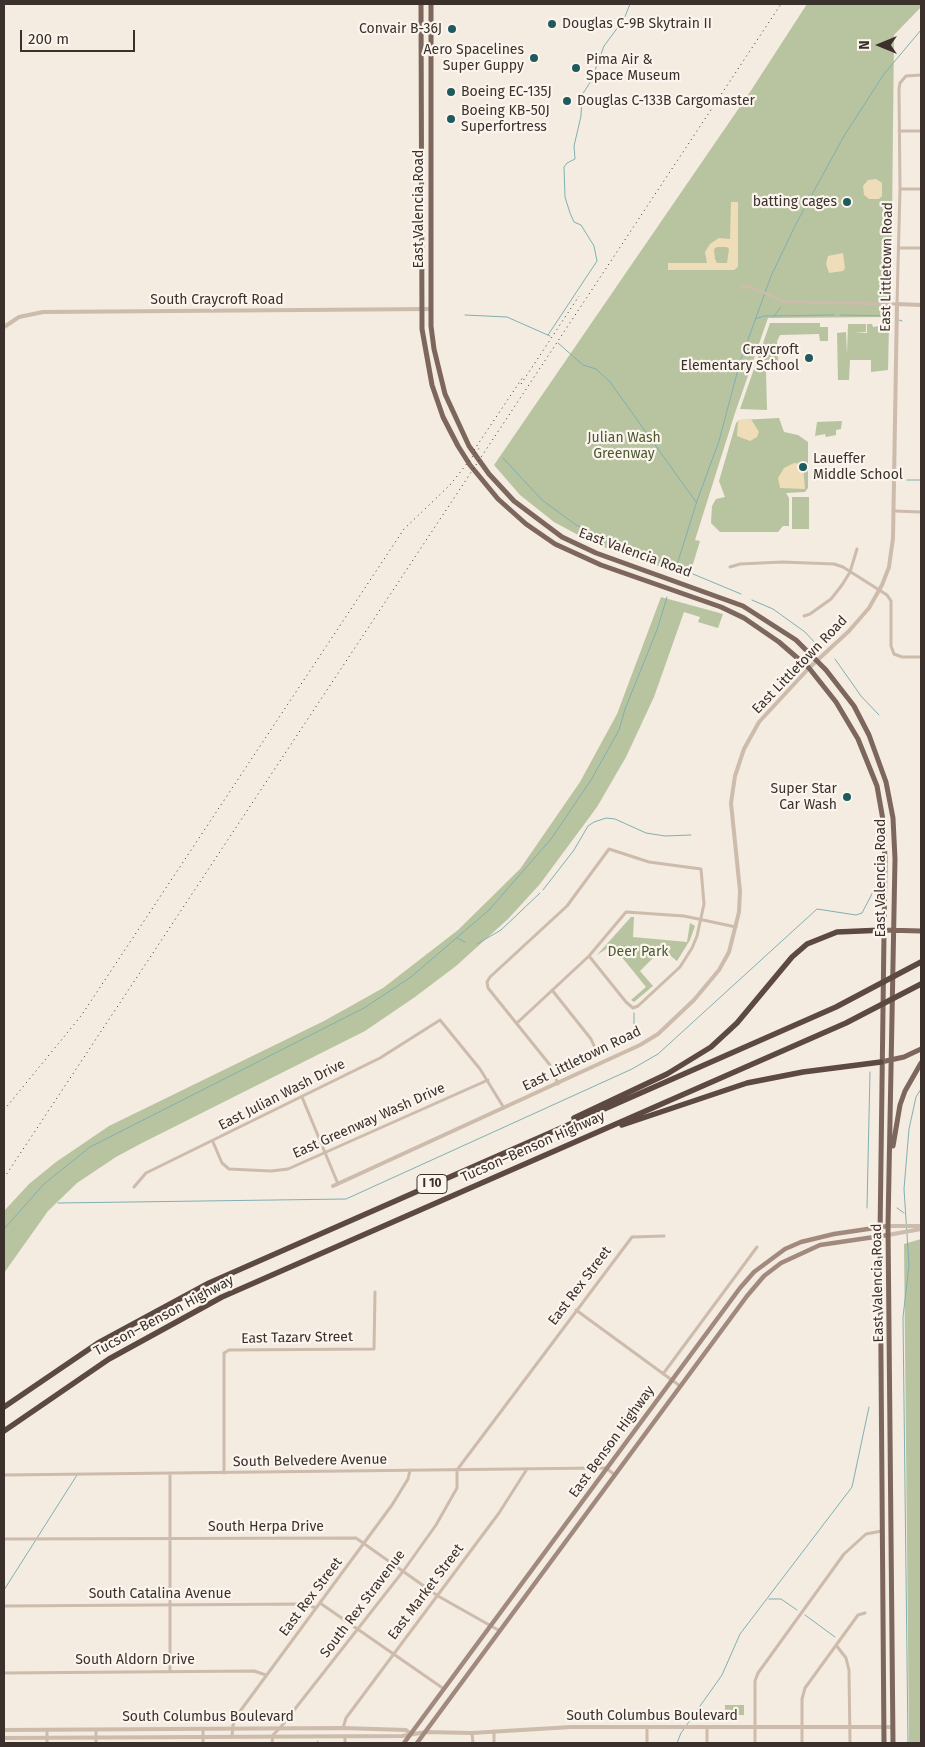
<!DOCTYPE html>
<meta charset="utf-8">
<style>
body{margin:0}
#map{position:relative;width:925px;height:1747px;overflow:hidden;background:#f4ebe1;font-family:"Fira Sans",sans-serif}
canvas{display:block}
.frame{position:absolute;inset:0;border:5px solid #3b302b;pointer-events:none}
.north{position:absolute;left:855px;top:20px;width:50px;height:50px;-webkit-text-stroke:4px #fbf5ee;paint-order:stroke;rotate:270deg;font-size:14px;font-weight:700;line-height:20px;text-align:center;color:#3b302b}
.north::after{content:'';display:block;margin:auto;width:18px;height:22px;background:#3b302b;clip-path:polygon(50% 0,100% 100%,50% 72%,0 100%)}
.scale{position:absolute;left:20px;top:30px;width:115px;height:22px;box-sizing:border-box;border:2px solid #3b302b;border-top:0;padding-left:6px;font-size:15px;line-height:18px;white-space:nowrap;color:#3b302b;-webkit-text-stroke:4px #fbf5ee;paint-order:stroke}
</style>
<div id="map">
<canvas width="925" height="1747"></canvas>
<div class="frame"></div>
<div class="north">N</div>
<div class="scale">200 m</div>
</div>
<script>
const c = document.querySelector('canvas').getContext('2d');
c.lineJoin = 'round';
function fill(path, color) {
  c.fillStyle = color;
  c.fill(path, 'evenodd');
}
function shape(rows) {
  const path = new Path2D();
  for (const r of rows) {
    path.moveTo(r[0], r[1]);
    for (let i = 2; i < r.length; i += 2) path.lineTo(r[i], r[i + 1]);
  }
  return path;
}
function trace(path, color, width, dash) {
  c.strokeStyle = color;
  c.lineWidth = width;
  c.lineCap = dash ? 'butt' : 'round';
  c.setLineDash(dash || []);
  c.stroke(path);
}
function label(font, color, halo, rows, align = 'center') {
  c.font = font + ' "Fira Sans",sans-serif';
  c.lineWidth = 4.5;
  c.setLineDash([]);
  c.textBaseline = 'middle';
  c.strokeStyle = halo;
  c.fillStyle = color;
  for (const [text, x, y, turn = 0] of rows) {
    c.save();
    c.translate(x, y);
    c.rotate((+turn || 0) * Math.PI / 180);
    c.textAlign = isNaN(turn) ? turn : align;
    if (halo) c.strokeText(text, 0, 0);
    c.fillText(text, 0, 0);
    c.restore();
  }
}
const green = shape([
 [807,4,921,4,921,7,894,35,891,317,768,318,735,413,695,540,700,541,689,577,595,544,554,522,520,495,494,465,750,92],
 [770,323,820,323,820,327,828,327,828,341,820,341,819,334,780,335,777,341,779,371,766,372,767,410,740,409],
 [848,324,866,324,866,332,855,333,867,333,867,324,872,324,873,327,889,324,888,370,871,372,871,360,850,360,849,380,838,380,837,333,846,332,847,354],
 [779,418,784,432,798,435,808,442,808,488,805,492,786,493,789,498,789,526,783,526,778,532,720,532,711,523,712,506,716,499,725,497,719,481,736,423,739,420],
 [842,421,841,429,836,430,836,435,826,437,825,434,815,436,817,422],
 [792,497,809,497,809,529,792,529],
 [661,597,723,614,718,628,698,622,700,617,684,612,654,697,626,757,597,807,540,884,508,919,456,966,415,997,365,1031,142,1143,116,1157,77,1183,48,1211,4,1273,4,1211,29,1184,56,1162,109,1126,324,1021,383,988,458,930,520,869,580,782,617,714],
 [631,917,634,917,633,937,687,942,690,923,695,926,690,940,677,961,662,949,640,971,653,986,634,1002,631,1000,646,987,612,945,597,955],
 [921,1239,921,1743,909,1743,904,1244],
 [725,1705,744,1705,744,1715,725,1715]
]);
const sand = shape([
 [876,179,882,183,882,196,879,199,869,199,864,195,863,186,868,180],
 [731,202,738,202,738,267,734,270,668,270,668,263,707,263,705,252,710,244,719,238,730,239],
 [717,247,727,247,729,249,727,263,717,263,715,259,714,249],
 [843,253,845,268,843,271,829,273,826,264,828,256],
 [751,419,759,432,757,437,750,441,737,436,738,422,739,420],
 [794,463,801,464,803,466,805,489,780,488,778,478,784,468]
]);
const stream = shape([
 [465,315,507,317,550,336],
 [840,315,891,316],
 [774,316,781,307],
 [755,319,764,316,834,315],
 [899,320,902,321],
 [548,335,597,261,594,246,581,225,574,222,570,213,565,197,564,167,567,163,575,159,574,146,581,116,582,95,591,81,604,46,624,19,630,4],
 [558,343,583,365,596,369,610,382,696,502],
 [503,458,542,500,576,525,637,552],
 [907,480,921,480],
 [655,558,663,562],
 [668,563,687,571],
 [675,571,697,501,719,441,740,362,771,276,797,222,844,136,884,74,921,30],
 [693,574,741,594],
 [752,600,773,609,805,632,817,645],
 [835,659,861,696,879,715],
 [543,890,574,850,588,826,594,822,606,818,615,819,646,833,665,836,691,835],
 [457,938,465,942],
 [477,944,501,930,540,893],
 [634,1013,634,1034],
 [58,1203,346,1199,632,1069,658,1054,817,909,856,915,862,913,875,888],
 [867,1208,870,1072],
 [897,1208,904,1213],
 [4,1229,44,1184,90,1147,364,1008,411,977,489,910,551,839,591,780,619,730,625,709,657,630,667,597],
 [4,1590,77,1475],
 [769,1599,781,1599,797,1610],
 [805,1615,835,1637],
 [316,1743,318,1741],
 [677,1743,681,1733,722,1675,740,1634,852,1487,869,1407],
 [908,1743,903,1317,909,1265,904,1189,909,1129,916,1097,921,1089]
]);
const minor = shape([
 [899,131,921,131],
 [900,189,921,189],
 [899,248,921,248],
 [742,287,751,287,785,302,897,304,900,189,899,89,900,83,906,76,921,75],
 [894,511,921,512],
 [730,567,740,564,782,562,834,564,843,567,887,595,891,601,891,646,894,654,902,657,921,657],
 [804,616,810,614,831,599,842,585,850,572,857,549],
 [552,990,591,1039,595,1048],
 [517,1023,589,956,626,912,684,916,736,927],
 [558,1084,550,1065,488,988,487,982,490,977,567,906,609,849,649,862,701,869,704,904,697,936,692,948,680,967,638,1006,633,1008,626,1002,589,956],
 [302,1097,338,1184],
 [213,1142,222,1163,229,1169,271,1171,288,1169,488,1080],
 [134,1187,146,1173,380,1058,440,1020,480,1069,504,1108],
 [576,1310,680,1386],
 [663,1374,757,1247],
 [224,1473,224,1353,229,1350,374,1349,375,1292],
 [170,1474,170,1671],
 [4,1475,598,1468,606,1468,615,1475],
 [4,1539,356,1538,438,1596,500,1631],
 [320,1603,444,1689],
 [4,1606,304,1604,316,1608],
 [836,1645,846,1658,849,1670,850,1743],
 [4,1673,254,1671,266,1675],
 [647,1727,647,1743],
 [343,1728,346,1718,499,1513,527,1469],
 [203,1729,203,1743],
 [47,1730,47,1743],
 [472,1733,473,1743],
 [232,1736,233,1725,238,1714,392,1505,408,1479,410,1470],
 [345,1736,345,1743],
 [96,1743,96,1729],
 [272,1743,273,1735,280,1728,404,1570,436,1525,457,1488,457,1470,632,1237,664,1236],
 [494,1743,494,1731],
 [707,1743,707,1727],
 [755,1743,755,1681,758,1673,844,1554,866,1534,882,1531],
 [802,1743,802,1699,805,1688,858,1615,865,1613]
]);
const tertiary = shape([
 [4,327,19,317,43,312,431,309],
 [333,1186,640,1045,658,1034,694,1000,719,970,729,952,739,912,740,891,731,803,735,776,744,749,759,722,809,668,849,631,869,608,882,585,889,567,893,538,897,304,921,305],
 [888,1226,921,1226],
 [888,1235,921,1229],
 [4,1730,343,1728,406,1730,411,1734],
 [4,1738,402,1736,426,1732,472,1733,571,1727,893,1727]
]);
const secondary = shape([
 [404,1743,740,1288,754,1272,785,1249,801,1242,834,1234,888,1226],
 [417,1743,747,1296,764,1276,781,1263,820,1245,888,1235]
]);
const primary = shape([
 [421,4,422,329,432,385,443,417,458,446,470,465,498,499,526,524,555,544,601,565,721,607,744,618,779,642,809,668,836,702,858,739,877,786,883,820,885,859,880,1235,884,1743],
 [431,4,431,326,434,349,445,394,469,446,489,474,514,501,562,537,596,553,743,606,796,640,826,670,854,706,869,735,886,782,893,818,895,859,888,1226,893,1743],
 [884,930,921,931],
 [881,1062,904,1057,921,1049],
 [893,1146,900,1105,905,1091,921,1063]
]);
const motorway = shape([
 [574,1118,667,1074,711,1047,737,1023,792,957,807,944,837,932,884,930],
 [622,1125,747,1083,803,1072,881,1062],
 [4,1407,98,1343,209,1283,836,1007,921,962],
 [4,1431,109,1359,222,1297,846,1023,921,984]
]);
const rail = shape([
 [521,384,579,296],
 [474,450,523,377],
 [4,1110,81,1016,404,529,450,485,480,447],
 [4,1178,781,4]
]);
const markers = [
 [552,24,5,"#1f5a5e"],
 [452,29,5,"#1f5a5e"],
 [534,58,5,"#1f5a5e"],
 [576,68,5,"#1f5a5e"],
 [451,92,5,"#1f5a5e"],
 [567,101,5,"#1f5a5e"],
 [451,119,5,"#1f5a5e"],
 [847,202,5,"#1f5a5e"],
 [809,358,5,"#1f5a5e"],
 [803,467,5,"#1f5a5e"],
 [847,797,5,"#1f5a5e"]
];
const shields = [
 [432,1184,30]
];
const shieldNames = [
 ["I 10",432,1184]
];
const poiNames = [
 ["Douglas C-9B Skytrain II",562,24],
 ["Convair B-36J",442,29,"right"],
 ["Aero Spacelines",524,50,"right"],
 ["Super Guppy",524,66,"right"],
 ["Pima Air &",586,60],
 ["Space Museum",586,76],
 ["Boeing EC-135J",461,92],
 ["Douglas C-133B Cargomaster",577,101],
 ["Boeing KB-50J",461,111],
 ["Superfortress",461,127],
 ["batting cages",837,202,"right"],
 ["Craycroft",799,350,"right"],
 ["Elementary School",799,366,"right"],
 ["Laueffer",813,459],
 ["Middle School",813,475],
 ["Super Star",837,789,"right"],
 ["Car Wash",837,805,"right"]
];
const streetNames = [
 ["East Valencia Road",419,209,-90],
 ["East Littletown Road",887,267,-89],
 ["South Craycroft Road",217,300],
 ["East Valencia Road",635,553,20],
 ["East Littletown Road",800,665,-46],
 ["East Valencia Road",881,878,-90],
 ["East Littletown Road",582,1059,-26],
 ["East Julian Wash Drive",282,1095,-27],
 ["East Greenway Wash Drive",369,1121,-24],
 ["Tucson–Benson Highway",533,1147,-24],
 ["East Valencia Road",878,1283,-91],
 ["East Rex Street",580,1286,-53],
 ["Tucson–Benson Highway",164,1316,-28],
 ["East Tazarv Street",297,1338,-1],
 ["East Benson Highway",612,1442,-54],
 ["South Belvedere Avenue",310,1461,-1],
 ["South Herpa Drive",266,1527],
 ["East Market Street",426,1592,-53],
 ["South Catalina Avenue",160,1594],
 ["East Rex Street",311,1597,-53],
 ["South Rex Stravenue",363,1604,-53],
 ["South Aldorn Drive",135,1660],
 ["South Columbus Boulevard",652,1716],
 ["South Columbus Boulevard",208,1717]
];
const parkNames = [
 ["Julian Wash",624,438],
 ["Greenway",624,454],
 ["Deer Park",638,952]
];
fill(green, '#b8c4a0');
fill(sand, '#efdcb8');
trace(stream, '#7fb0b2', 1);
trace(minor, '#cdbbac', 3);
trace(tertiary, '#cdbbac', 4);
trace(secondary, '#a18a7d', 4.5);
trace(primary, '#7d675c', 5);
trace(motorway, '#5c4a42', 5.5);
trace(rail, '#3b302b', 1, [1, 4]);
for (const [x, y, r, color] of markers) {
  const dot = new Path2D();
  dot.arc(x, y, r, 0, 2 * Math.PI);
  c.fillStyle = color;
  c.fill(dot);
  trace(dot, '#fbf5ee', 2);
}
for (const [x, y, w] of shields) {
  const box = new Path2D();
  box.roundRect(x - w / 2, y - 9.5, w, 19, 4);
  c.fillStyle = '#fbf5ee';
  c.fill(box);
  trace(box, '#3b302b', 1);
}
label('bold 12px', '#3b302b', null, shieldNames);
label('14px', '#3b302b', '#fbf5ee', poiNames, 'left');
label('14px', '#3b302b', '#fbf5ee', streetNames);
label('14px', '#4a5a2e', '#fbf5ee', parkNames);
</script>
